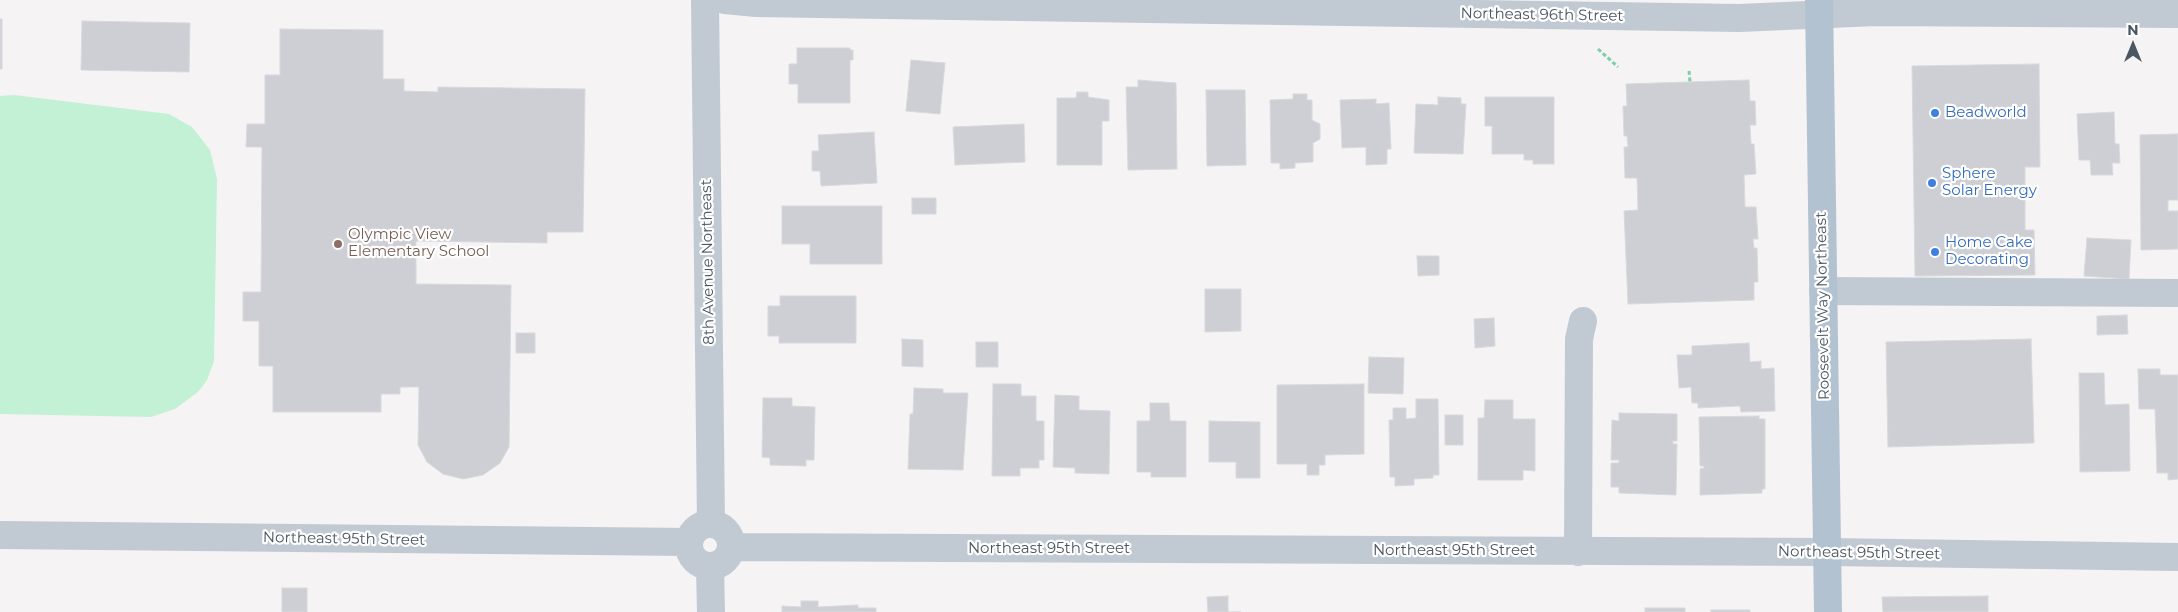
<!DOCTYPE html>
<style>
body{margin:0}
#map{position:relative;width:2178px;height:612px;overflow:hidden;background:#f5f3f3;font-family:Montserrat,sans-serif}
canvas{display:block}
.north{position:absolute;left:2108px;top:20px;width:50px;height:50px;-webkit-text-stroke:4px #fff;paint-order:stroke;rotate:0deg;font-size:14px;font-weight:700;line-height:20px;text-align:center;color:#4a5661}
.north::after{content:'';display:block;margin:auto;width:18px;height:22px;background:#4a5661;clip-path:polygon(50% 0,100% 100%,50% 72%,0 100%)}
</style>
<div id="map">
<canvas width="2178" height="612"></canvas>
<div class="north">N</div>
</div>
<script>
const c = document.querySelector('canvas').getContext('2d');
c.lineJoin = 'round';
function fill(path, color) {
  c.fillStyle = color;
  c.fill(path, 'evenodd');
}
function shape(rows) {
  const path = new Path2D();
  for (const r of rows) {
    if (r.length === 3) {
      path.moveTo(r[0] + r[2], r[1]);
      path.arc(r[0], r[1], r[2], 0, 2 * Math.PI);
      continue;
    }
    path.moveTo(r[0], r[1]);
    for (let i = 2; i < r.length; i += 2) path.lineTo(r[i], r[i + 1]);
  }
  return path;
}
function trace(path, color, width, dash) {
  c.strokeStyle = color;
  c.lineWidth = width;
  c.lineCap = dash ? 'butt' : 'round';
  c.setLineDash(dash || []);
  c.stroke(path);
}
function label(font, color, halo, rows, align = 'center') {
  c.font = font + ' Montserrat,sans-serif';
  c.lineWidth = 4.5;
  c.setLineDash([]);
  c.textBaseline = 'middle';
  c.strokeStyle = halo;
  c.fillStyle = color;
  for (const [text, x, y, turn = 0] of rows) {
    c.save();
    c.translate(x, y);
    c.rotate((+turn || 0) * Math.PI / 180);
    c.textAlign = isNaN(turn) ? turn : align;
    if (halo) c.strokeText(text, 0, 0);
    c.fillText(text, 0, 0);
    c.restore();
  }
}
const green = shape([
 [14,95,169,114,192,127,210,150,217,179,214,361,207,380,199,391,175,409,151,417,0,414,0,96]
]);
const building = shape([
 [0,19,2,19,2,69,0,69,0,19],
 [82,21,190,23,189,72,81,70,82,21],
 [280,29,383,30,383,79,404,79,404,91,438,92,438,87,585,89,583,232,547,232,547,243,416,241,416,284,511,285,509,447,500,463,483,475,463,479,443,474,427,462,418,445,419,387,400,387,400,394,381,394,381,412,273,412,273,366,259,366,259,321,243,321,243,292,261,292,262,147,246,147,247,124,265,124,265,75,280,75,280,29],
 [797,48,850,48,850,50,853,50,853,60,850,60,850,103,798,103,798,84,789,84,789,64,797,64,797,48],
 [911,60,945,63,940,114,906,111,911,60],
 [2039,64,2040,167,2025,167,2025,230,2034,230,2035,275,1915,276,1912,66,2039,64],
 [1138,80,1176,83,1177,169,1128,170,1126,87,1138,87,1138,80],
 [1749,80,1750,101,1755,101,1756,125,1750,125,1751,144,1754,144,1756,174,1744,175,1745,207,1756,207,1758,239,1753,239,1754,248,1757,248,1758,282,1754,282,1754,300,1628,304,1624,211,1638,210,1637,178,1625,178,1624,147,1628,147,1627,136,1624,136,1623,106,1627,106,1626,84,1749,80],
 [1206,90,1245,90,1246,165,1207,166,1206,90],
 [1077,92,1088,92,1088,97,1109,100,1109,121,1102,121,1102,165,1057,165,1057,98,1076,98,1077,92],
 [1293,94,1307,94,1307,100,1312,100,1312,120,1320,124,1320,139,1313,143,1313,162,1295,163,1295,168,1280,169,1280,163,1271,163,1270,100,1293,99,1293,94],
 [1438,97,1461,98,1461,104,1466,104,1463,154,1414,153,1416,104,1438,105,1438,97],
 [1485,97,1554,97,1554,164,1533,164,1533,160,1524,160,1524,154,1492,154,1492,126,1485,126,1485,97],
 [1376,99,1376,104,1389,103,1391,149,1387,149,1387,164,1366,165,1366,147,1342,148,1340,100,1376,99],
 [2114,112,2115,144,2119,144,2120,163,2112,163,2113,175,2091,175,2090,160,2079,160,2077,114,2114,112],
 [1024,124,1025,162,955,165,953,127,1024,124],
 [874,132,877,183,821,186,820,171,812,171,812,151,819,151,818,135,874,132],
 [2178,134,2178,200,2168,200,2168,211,2178,211,2178,249,2141,250,2140,135,2178,134],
 [912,198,936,198,936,214,912,214,912,198],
 [782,206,882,206,882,264,810,264,810,244,782,244,782,206],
 [2087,238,2131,240,2129,279,2084,276,2087,238],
 [1417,256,1439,256,1439,275,1418,276,1417,256],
 [1205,289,1241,289,1241,331,1205,332,1205,289],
 [780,296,856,296,856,343,779,343,779,336,768,336,768,306,780,306,780,296],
 [2127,315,2128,334,2097,335,2097,316,2127,315],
 [1494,318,1495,346,1475,348,1474,319,1494,318],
 [516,333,535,333,535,353,516,353,516,333],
 [902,339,923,340,923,367,902,366,902,339],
 [2031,339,2034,443,1888,447,1886,342,2031,339],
 [976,342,998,342,998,367,976,367,976,342],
 [1749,343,1750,362,1761,361,1761,369,1774,368,1775,411,1741,412,1740,406,1698,408,1698,403,1692,403,1691,387,1679,388,1677,355,1692,355,1692,346,1749,343],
 [1369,357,1404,358,1403,394,1368,393,1369,357],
 [2138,369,2160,369,2160,375,2178,375,2178,479,2168,480,2168,473,2157,473,2155,409,2139,409,2138,369],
 [2079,373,2104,373,2105,405,2129,404,2130,471,2080,472,2079,373],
 [993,384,1021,384,1021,396,1036,396,1036,421,1044,421,1044,460,1039,460,1039,468,1020,468,1020,476,992,476,993,384],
 [1364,384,1364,454,1325,455,1325,465,1319,465,1319,475,1307,475,1307,464,1277,464,1277,385,1364,384],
 [914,388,943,389,943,393,968,393,963,470,908,469,910,414,913,414,914,388],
 [1055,395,1079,396,1079,410,1110,411,1109,474,1075,473,1075,468,1053,467,1055,395],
 [763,398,792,398,792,406,815,407,814,460,806,460,806,466,770,465,770,458,762,457,763,398],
 [1416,399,1438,399,1439,475,1433,475,1433,478,1414,479,1414,485,1395,486,1395,477,1390,477,1389,420,1393,420,1393,408,1406,408,1406,419,1416,418,1416,399],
 [1485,400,1513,400,1513,419,1535,419,1535,471,1523,470,1523,480,1478,480,1478,418,1484,418,1485,400],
 [1150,403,1169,403,1170,421,1186,421,1186,477,1151,477,1151,472,1137,472,1137,421,1150,421,1150,403],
 [1619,413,1677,414,1677,441,1673,441,1673,444,1677,444,1676,495,1619,493,1619,487,1611,487,1611,463,1619,463,1619,460,1611,460,1612,420,1619,421,1619,413],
 [1445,415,1463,415,1463,445,1445,445,1445,415],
 [1759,416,1759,419,1765,419,1765,489,1762,489,1762,493,1700,495,1700,469,1704,468,1704,466,1700,466,1699,417,1759,416],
 [1209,421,1260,422,1260,478,1236,478,1236,462,1209,462,1209,421],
 [282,588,307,588,307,612,282,612,282,588],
 [1228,596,1228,612,1241,612,1208,612,1207,597,1228,596],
 [1988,596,1988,612,1883,612,1882,597,1988,596],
 [801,601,818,601,818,607,858,605,858,608,876,608,876,612,782,612,782,606,801,607,801,601],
 [1645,608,1685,608,1685,612,1645,612,1645,608],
 [1711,610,1750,610,1750,612,1711,612,1711,610]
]);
const path = shape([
 [1598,49,1618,67],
 [1689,71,1690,82]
]);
const minor = shape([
 [705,0,711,524],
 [725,0,756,3,1739,18,1876,12,2178,14],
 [1823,291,2178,293],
 [710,545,21],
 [0,535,689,542],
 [731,547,1828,552,2178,557],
 [1578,552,1579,339,1583,321],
 [710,567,711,612]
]);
const major = shape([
 [1819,0,1828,612]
]);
const markers = [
 [1935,113,5,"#3f7fe0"],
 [1932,183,5,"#3f7fe0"],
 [338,244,5,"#8d6e63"],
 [1935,252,5,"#3f7fe0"]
];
const streetNames = [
 ["Northeast 96th Street",1542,15,1],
 ["8th Avenue Northeast",708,262,-91],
 ["Roosevelt Way Northeast",1823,306,-91],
 ["Northeast 95th Street",344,539,1],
 ["Northeast 95th Street",1049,549],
 ["Northeast 95th Street",1454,551],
 ["Northeast 95th Street",1859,553,1]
];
const shopNames = [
 ["Beadworld",1945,113],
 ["Sphere",1942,174],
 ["Solar Energy",1942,191],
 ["Home Cake",1945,243],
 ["Decorating",1945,260]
];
const educationNames = [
 ["Olympic View",348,235],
 ["Elementary School",348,252]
];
fill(green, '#c3f1d5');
fill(building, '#cdcfd5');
trace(building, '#d7d9de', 1);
trace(path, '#7ad0a6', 3, [4, 2.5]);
trace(minor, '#c1cad2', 28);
trace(major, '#b3c2d1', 28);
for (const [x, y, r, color] of markers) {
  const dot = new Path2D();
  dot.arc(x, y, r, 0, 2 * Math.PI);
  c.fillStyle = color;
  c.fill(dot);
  trace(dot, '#fff', 2);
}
label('15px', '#4a5661', '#fff', streetNames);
label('15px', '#366cbe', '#fff', shopNames, 'left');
label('15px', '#785e54', '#fff', educationNames, 'left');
</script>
